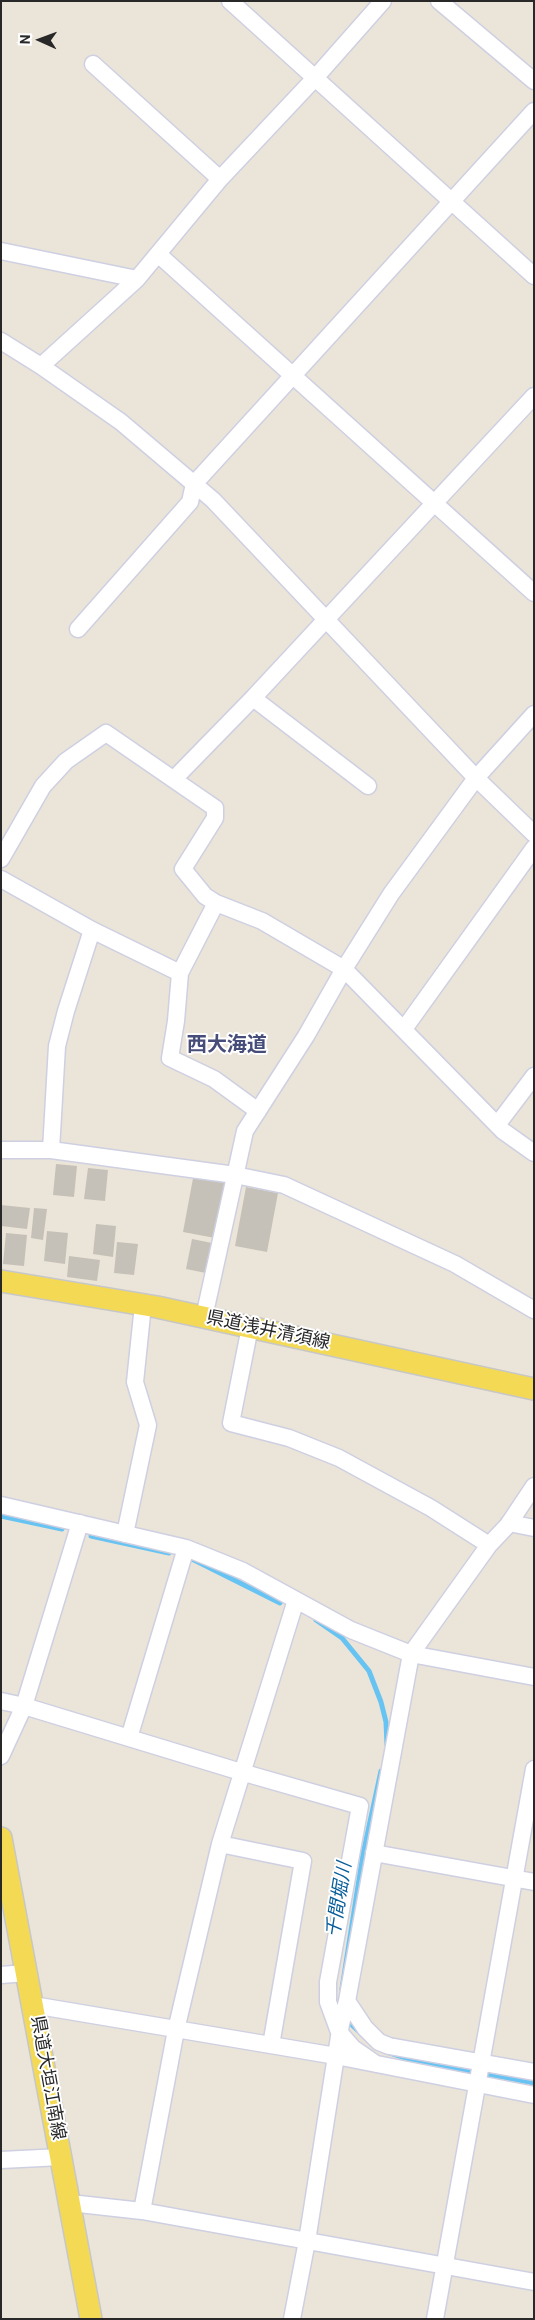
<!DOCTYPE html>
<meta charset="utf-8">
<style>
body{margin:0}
#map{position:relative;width:535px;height:2320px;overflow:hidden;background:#ebe4d8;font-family:Roboto,sans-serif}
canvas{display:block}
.frame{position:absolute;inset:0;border:2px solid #282828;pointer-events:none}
.north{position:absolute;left:15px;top:15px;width:50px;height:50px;-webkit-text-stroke:4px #fff;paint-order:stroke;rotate:272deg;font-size:14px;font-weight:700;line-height:20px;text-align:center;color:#282828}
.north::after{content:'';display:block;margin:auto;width:18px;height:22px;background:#282828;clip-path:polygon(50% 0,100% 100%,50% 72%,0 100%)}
</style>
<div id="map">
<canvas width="535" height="2320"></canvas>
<div class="frame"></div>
<div class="north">N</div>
</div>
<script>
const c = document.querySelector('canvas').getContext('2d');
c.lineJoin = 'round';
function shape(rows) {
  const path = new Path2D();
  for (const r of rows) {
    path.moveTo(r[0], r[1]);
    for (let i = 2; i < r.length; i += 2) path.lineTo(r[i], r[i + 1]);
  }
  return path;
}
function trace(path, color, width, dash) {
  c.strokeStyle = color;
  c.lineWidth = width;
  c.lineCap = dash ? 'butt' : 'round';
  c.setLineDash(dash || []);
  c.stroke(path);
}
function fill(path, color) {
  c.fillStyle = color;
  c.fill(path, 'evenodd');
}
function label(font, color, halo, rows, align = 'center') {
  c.font = font + ' Roboto,"Noto Sans JP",sans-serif';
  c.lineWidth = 4;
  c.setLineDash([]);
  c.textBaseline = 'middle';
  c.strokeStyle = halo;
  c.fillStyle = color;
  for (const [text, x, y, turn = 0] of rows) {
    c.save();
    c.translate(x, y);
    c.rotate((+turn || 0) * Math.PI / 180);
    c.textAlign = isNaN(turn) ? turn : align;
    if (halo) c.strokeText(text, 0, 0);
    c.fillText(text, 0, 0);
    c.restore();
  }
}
const stream = shape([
 [1,1516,62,1529],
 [91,1536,169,1553],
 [186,1556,280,1603],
 [316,1620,342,1638,369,1671,381,1702,386,1722,387,1745],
 [342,1989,363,1854,381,1771],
 [347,2016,351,2024,371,2043],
 [384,2051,412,2060,534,2083]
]);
const building = shape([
 [56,1164,77,1166,74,1197,53,1195],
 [88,1168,108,1170,105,1201,84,1199],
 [194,1173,226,1179,215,1238,183,1232],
 [246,1187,278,1193,267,1252,235,1246],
 [1,1205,30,1208,27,1229,1,1226],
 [34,1208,47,1209,43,1240,31,1238],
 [96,1224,116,1226,113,1257,93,1254],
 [47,1231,68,1233,65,1264,44,1261],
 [6,1233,27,1235,24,1266,3,1264],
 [192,1239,212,1243,206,1273,186,1269],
 [117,1242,138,1244,134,1275,114,1273],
 [69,1256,100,1260,97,1281,67,1277]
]);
const minor = shape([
 [230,1,534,276],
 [439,1,534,81],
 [93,64,220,179],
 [1,251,137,279],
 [158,254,534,593],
 [1,341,41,366,121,422,213,500,476,778,534,834],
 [41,366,137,279,220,179,315,78,383,1],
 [78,629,190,502,194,484,534,111],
 [253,698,368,786],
 [174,779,253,698,534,396],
 [1,859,43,786,66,761,106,733,215,808,215,818,183,869,205,896,216,903,262,921,344,969,503,1131,534,1153],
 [1,879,92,930,180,973],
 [216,903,180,973,176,1021,170,1058,214,1079,258,1111],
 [404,1029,534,848],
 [497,1125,534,1076],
 [1,1150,51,1150,235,1175,284,1185,455,1264,534,1310],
 [51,1150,57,1046,66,1011,92,930],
 [204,1317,245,1131,306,1036,344,969,391,894,476,778,534,714],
 [250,1327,231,1423,289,1438,339,1458,431,1508,489,1545],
 [1,1505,186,1548,243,1571,351,1630,411,1654,534,1677],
 [509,1523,534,1528],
 [125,1534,148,1425,135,1382,143,1305],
 [1,1701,24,1706,241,1772,360,1806,328,1982,328,2002,339,2032,353,2048,376,2064],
 [129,1738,186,1548],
 [1,1756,24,1706,80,1523],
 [220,1844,303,1861,271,2045],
 [374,1853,534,1882],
 [1,1975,26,1973],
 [347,2001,365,2028,379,2042,389,2046,534,2072],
 [33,2005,336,2056,534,2095],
 [1,2160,61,2157],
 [70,2203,142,2211,534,2282],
 [142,2211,176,2030,220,1844,296,1600],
 [292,2319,307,2241,341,2024,347,2001,411,1654,489,1545,508,1525,534,1486],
 [435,2319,534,1769]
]);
const major = shape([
 [1,1281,157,1307,534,1389],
 [1,1838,91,2319]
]);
const streetNames = [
 ["県道浅井清須線",268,1331,12],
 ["県道大垣江南線",47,2078,80]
];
const waterNames = [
 ["千間堀川",340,1900,-81]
];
const quarterNames = [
 ["西大海道",227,1046]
];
trace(stream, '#66c3f2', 5);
fill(building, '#c6c1b8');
trace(minor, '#ced0e2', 19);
trace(major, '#c7c7c7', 24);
trace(minor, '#fff', 16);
trace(major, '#f4da54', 21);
label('18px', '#282828', '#fff', streetNames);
label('italic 19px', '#095e9a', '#fff', waterNames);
label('bold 20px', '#474d79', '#fff', quarterNames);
</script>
